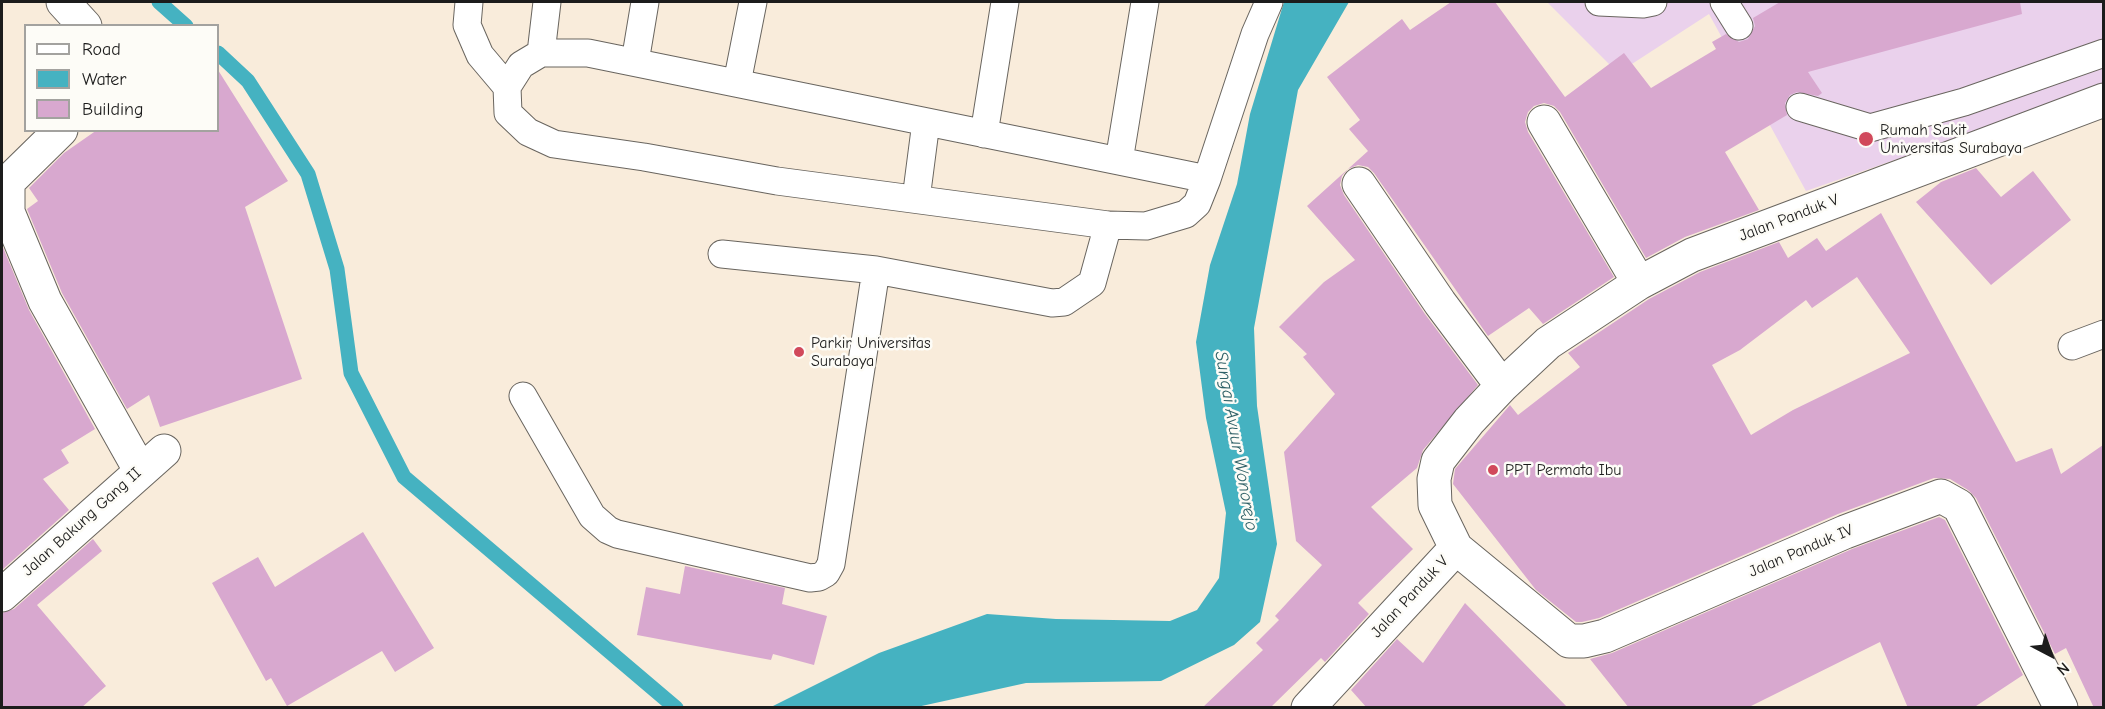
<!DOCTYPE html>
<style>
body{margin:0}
#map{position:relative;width:2105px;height:709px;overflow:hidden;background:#f9ecdb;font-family:"Comic Neue",sans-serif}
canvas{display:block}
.frame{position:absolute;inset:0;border:3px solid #1c1c1c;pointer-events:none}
.legend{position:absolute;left:24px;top:24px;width:195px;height:108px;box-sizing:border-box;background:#fdfcf7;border:2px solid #a3a29f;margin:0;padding:8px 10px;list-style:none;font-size:18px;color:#1c1c1c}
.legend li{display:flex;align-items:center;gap:12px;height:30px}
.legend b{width:30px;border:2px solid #a3a29f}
.north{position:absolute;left:2021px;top:625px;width:60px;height:60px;-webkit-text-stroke:4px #fdfcf7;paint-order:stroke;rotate:139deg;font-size:16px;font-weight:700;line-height:24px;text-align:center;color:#1c1c1c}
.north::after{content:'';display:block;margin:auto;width:21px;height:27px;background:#1c1c1c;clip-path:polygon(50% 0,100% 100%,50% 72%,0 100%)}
</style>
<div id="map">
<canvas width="2105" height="709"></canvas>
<div class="frame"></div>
<ul class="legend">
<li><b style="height:8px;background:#fff"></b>Road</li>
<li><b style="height:16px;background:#45b2c1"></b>Water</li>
<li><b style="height:16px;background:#d8a8cf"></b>Building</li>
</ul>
<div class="north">N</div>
</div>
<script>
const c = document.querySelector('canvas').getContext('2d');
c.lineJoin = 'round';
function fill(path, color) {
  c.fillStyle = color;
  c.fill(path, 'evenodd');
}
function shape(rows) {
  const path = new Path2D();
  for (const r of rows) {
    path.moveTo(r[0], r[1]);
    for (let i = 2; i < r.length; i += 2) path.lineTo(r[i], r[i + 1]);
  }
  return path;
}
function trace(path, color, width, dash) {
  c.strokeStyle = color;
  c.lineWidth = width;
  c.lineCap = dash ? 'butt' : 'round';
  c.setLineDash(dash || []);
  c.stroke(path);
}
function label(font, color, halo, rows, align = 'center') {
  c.font = font + ' "Comic Neue",sans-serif';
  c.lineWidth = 5;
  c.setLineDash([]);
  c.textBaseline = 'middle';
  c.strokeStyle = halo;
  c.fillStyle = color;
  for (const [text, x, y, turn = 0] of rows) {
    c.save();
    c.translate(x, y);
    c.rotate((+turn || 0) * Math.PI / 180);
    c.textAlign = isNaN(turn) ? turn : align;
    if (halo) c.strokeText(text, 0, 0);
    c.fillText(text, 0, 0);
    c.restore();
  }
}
const built = shape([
 [1547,2,2103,2,2103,87,1806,191,1709,14,1618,73]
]);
const water = shape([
 [1284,2,1349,2,1298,90,1254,328,1257,406,1277,544,1260,622,1234,645,1161,681,1026,683,917,707,771,707,879,653,987,614,1056,619,1170,621,1197,610,1219,578,1226,513,1206,418,1196,342,1210,265,1237,184,1250,114]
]);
const stream = shape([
 [159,2,186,26],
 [218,53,248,81,308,174,337,269,351,373,404,477,676,708]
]);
const building = shape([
 [1451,2,1495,2,1565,97,1624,53,1651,88,1716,49,1712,42,1726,34,1739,42,1748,39,1755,26,1753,18,1780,2,2020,2,2022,14,1808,72,1822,93,1818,96,1797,92,1790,95,1785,103,1787,115,1725,152,1759,210,1685,237,1646,258,1560,112,1554,106,1544,103,1534,106,1528,112,1525,122,1528,132,1614,277,1543,324,1529,308,1488,336,1374,173,1368,167,1358,165,1348,169,1368,151,1349,129,1360,120,1327,77,1402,19,1410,30],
 [218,70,288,181,245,207,302,379,160,427,149,395,127,409,62,293,27,209,38,201,29,188,64,153,97,130,218,130],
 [1976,168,2001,197,2033,171,2071,220,1991,285,1916,202,1941,182],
 [1348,169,1342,176,1340,185,1344,195,1425,314,1478,385,1423,450,1417,468,1371,507,1413,549,1358,603,1369,614,1325,662,1321,658,1270,708,1202,708,1263,650,1256,643,1279,620,1275,616,1322,565,1296,541,1284,452,1335,394,1303,357,1307,354,1279,327,1324,282,1355,260,1307,206],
 [1881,213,2016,462,2052,448,2061,474,2103,445,2103,708,2094,708,2066,648,2055,654,1976,498,1968,490,1950,479,1934,478,1838,514,1599,618,1582,622,1576,622,1536,590,1453,484,1455,469,1510,405,1518,415,1580,367,1568,353,1649,299,1700,272,1779,242,1788,258,1817,238,1826,251],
 [1857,277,1910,353,1793,410,1751,435,1712,365,1740,350,1806,300,1812,308],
 [2,245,29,310,95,429,61,450,69,463,43,479,69,510,2,570],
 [1939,517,1945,520,2023,675,1973,708,1908,708,1880,642,1747,708,1629,708,1590,659,1612,653,1852,549],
 [363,532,434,648,395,672,382,651,287,706,271,678,266,681,212,583,258,557,275,587],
 [93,539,102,551,37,605,106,686,81,708,2,708,2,613,14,609],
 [685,566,785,588,782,604,827,616,814,665,773,654,771,660,637,635,646,587,680,594],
 [1465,603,1568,708,1367,708,1351,690,1397,639,1423,663]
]);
const service = shape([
 [469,2,467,25,480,55,507,87],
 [1145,2,1119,161,588,53,541,53,521,65,507,87,508,113,528,132,554,144,644,157,777,181,1108,225,1146,226,1186,214,1197,204,1207,179],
 [1599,2,1643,4,1653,2],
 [1724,2,1739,26],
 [541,53,547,2],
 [635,62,645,2],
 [737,83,753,2],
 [1800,107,1870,128,1964,102,2104,53],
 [984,134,1005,2],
 [1119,161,1207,179,1255,34,1269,2],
 [916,199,926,122],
 [722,254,876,270,1052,303,1064,302,1092,283,1108,225],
 [2072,346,2104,334],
 [523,396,592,516,608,530,617,534,810,578,819,577,826,573,831,564,876,270]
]);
const minor = shape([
 [63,2,85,26],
 [1544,122,1639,283],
 [61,130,8,182,8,212,45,301,140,470],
 [1359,184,1440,303,1502,386],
 [2,595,164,451],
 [1308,708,1456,548],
 [2061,708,1959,506,1941,496,1845,532,1605,636,1584,641,1569,641,1456,548,1435,505,1434,479,1438,461,1469,421,1502,386,1548,343,1639,283,1692,255,2104,100]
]);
const markers = [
 [1866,139,8,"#d1495b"],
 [799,352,6,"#d1495b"],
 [1493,470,6,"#d1495b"]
];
const poiNames = [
 ["Rumah Sakit",1880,130],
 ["Universitas Surabaya",1880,148],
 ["Parkir Universitas",811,343],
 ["Surabaya",811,361],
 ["PPT Permata Ibu",1505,470]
];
const streetNames = [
 ["Jalan Panduk V",1789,218,-21],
 ["Jalan Bakung Gang II",82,522,-42],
 ["Jalan Panduk IV",1801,551,-23],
 ["Jalan Panduk V",1410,597,-47]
];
const waterNames = [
 ["Sungai Avuur Wonorejo",1236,441,80]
];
fill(built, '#ead1ec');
fill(water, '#45b2c1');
trace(stream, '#45b2c1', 15);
fill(building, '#d8a8cf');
trace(service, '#69655f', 29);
trace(minor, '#69655f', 35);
trace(service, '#fff', 27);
trace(minor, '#fff', 33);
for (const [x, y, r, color] of markers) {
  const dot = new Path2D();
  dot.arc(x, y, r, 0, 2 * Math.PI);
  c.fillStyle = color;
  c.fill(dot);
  trace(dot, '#fdfcf7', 2);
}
label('16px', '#1c1c1c', '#fdfcf7', poiNames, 'left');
label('16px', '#1c1c1c', '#fdfcf7', streetNames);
label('italic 18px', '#2e6066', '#fdfcf7', waterNames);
</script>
